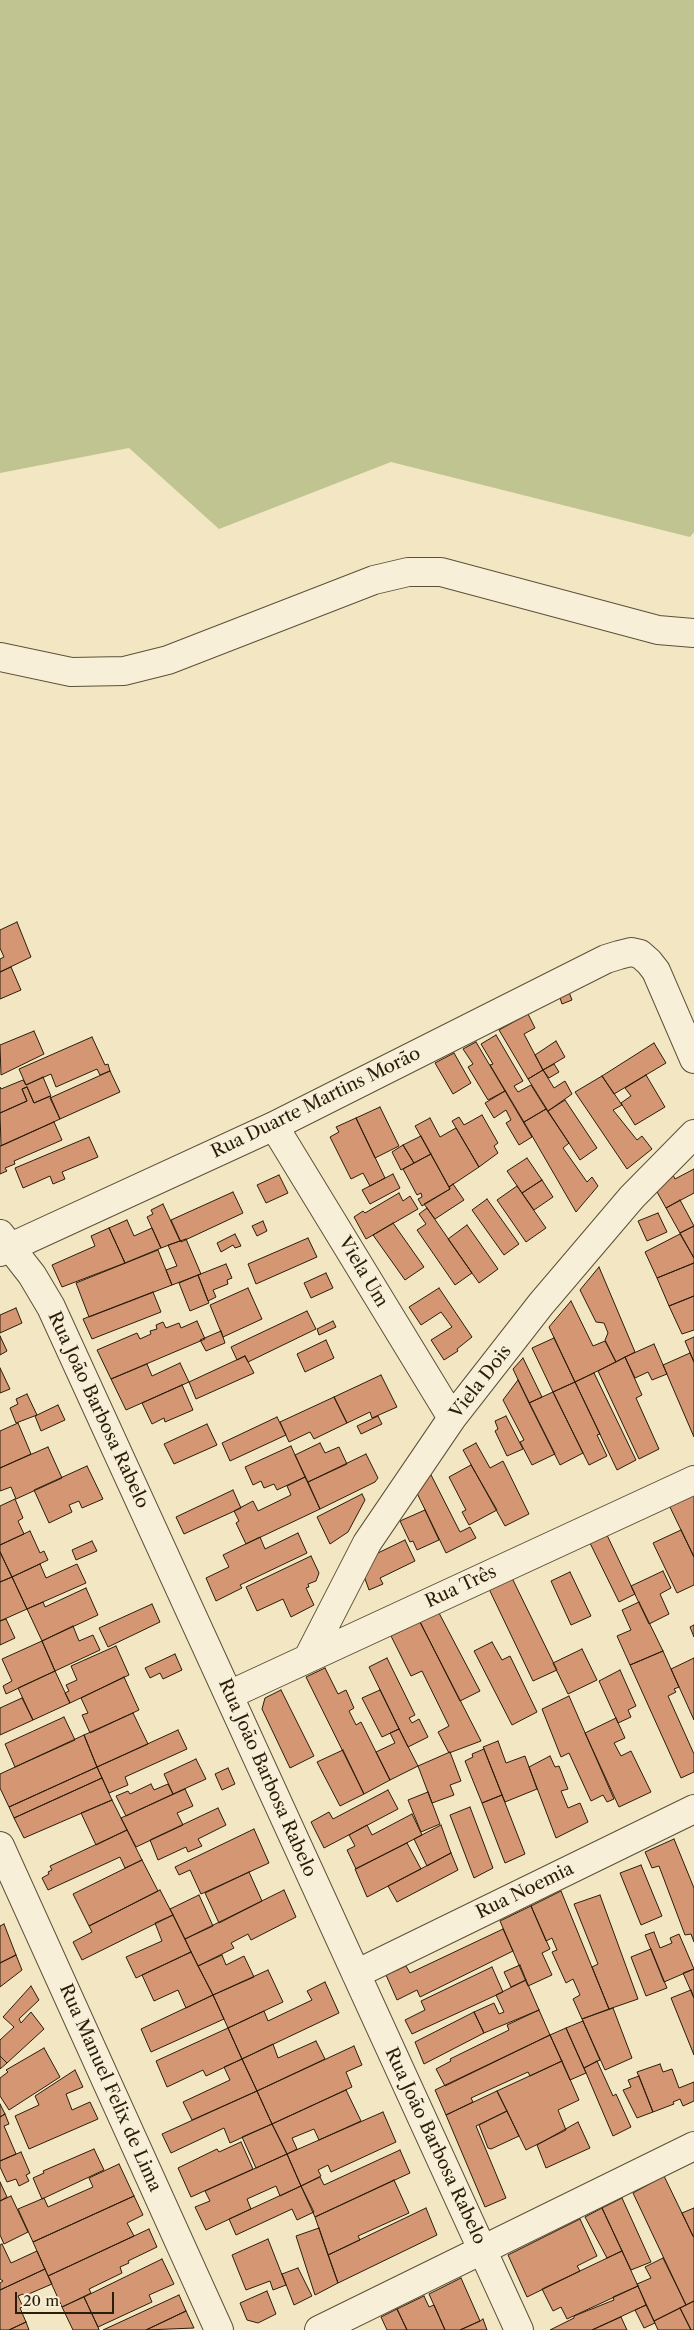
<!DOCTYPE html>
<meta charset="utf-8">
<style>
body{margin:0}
#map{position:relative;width:694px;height:2330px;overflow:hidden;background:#f3e7c3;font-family:"Libre Caslon Text",serif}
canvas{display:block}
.scale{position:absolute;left:15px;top:2292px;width:99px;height:22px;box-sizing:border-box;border:2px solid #2b1d0a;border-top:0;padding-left:6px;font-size:15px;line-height:18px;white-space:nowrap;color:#2b1d0a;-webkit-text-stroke:4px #f7efd8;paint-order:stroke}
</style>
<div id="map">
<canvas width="694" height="2330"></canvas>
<div class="scale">20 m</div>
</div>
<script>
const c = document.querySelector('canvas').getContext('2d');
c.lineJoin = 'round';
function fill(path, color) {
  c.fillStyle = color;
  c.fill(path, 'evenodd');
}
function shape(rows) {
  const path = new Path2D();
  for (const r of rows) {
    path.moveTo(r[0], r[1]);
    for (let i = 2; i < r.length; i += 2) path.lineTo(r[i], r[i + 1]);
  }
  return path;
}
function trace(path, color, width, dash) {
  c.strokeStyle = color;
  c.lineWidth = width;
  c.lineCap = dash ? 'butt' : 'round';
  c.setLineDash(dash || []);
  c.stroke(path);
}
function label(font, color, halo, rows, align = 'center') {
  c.font = font + ' "Libre Caslon Text",serif';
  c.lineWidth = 4;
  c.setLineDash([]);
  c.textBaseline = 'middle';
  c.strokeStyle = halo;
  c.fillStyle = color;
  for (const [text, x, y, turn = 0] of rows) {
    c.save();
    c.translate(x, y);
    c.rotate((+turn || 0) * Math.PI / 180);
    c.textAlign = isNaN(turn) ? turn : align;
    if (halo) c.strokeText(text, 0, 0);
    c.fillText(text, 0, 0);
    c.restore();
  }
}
const green = shape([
 [0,0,694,0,694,532,690,537,391,462,219,529,129,448,0,473]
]);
const building = shape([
 [17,922,31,957,0,972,0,959,4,957,0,948,0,930,17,922],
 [11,967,21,990,0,999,0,972,11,967],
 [569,992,572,1000,562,1004,559,995,569,992],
 [528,1014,535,1028,524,1034,543,1070,528,1079,499,1030,528,1014],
 [34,1031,44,1054,1,1075,0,1045,34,1031],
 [496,1035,523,1081,514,1086,518,1092,531,1085,546,1109,524,1122,490,1065,493,1064,481,1044,496,1035],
 [92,1037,105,1065,108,1064,110,1071,100,1075,97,1069,56,1087,51,1074,26,1085,19,1069,92,1037],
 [556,1041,565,1057,543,1070,535,1055,556,1041],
 [476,1042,505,1091,488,1100,468,1067,473,1064,463,1049,476,1042],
 [654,1043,666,1063,614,1094,602,1076,654,1043],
 [454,1053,471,1083,453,1094,435,1063,454,1053],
 [554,1064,559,1072,549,1078,543,1070,554,1064],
 [543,1070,554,1088,565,1081,572,1094,548,1111,528,1079,543,1070],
 [110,1071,120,1092,60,1119,50,1098,110,1071],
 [646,1075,665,1107,635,1125,621,1103,631,1096,625,1088,646,1075],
 [602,1076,622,1105,613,1110,637,1140,642,1136,652,1149,627,1169,575,1092,602,1076],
 [43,1077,51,1096,34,1103,27,1087,22,1089,27,1101,0,1113,0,1087,1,1089,23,1080,26,1085,43,1077],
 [27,1087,34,1103,50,1096,60,1119,1,1146,0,1113,27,1101,22,1089,27,1087],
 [505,1091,532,1137,519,1145,506,1123,511,1120,506,1110,494,1118,485,1103,505,1091],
 [565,1100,597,1148,580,1160,548,1111,565,1100],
 [380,1107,399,1146,375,1158,356,1118,380,1107],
 [546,1109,569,1143,563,1148,587,1182,592,1177,598,1186,576,1212,524,1122,546,1109],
 [482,1115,498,1143,494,1146,498,1153,479,1167,452,1121,459,1117,464,1125,482,1115],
 [356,1118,385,1178,370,1186,363,1173,351,1179,330,1137,339,1132,336,1127,356,1118],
 [430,1118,440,1137,456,1128,479,1167,449,1187,415,1126,430,1118],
 [54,1122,62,1140,14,1161,15,1164,5,1168,7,1171,0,1174,0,1146,54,1122],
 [421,1136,431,1154,414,1163,403,1145,421,1136],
 [89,1137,98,1157,62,1172,65,1179,53,1184,50,1176,23,1188,15,1168,89,1137],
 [403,1145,414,1163,401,1170,392,1152,403,1145],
 [431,1154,450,1189,422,1206,418,1199,422,1197,421,1193,417,1195,403,1169,431,1154],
 [527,1158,542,1180,522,1193,507,1171,527,1158],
 [694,1169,694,1193,666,1208,656,1190,672,1173,675,1179,694,1169],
 [393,1174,400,1188,370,1204,362,1190,393,1174],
 [279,1175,288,1193,266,1203,257,1185,279,1175],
 [542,1180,553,1197,534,1210,522,1193,542,1180],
 [453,1184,464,1200,435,1219,424,1204,450,1189,449,1187,453,1184],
 [517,1186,546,1228,526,1242,497,1200,517,1186],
 [233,1192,243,1213,181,1242,171,1220,233,1192],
 [399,1193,403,1201,410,1196,418,1209,366,1239,354,1217,363,1211,365,1213,399,1193],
 [487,1199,519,1244,504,1255,472,1210,487,1199],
 [680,1200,694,1226,680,1233,666,1208,680,1200],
 [163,1204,180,1241,161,1248,147,1217,153,1214,151,1210,163,1204],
 [427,1208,472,1273,455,1285,417,1230,426,1224,419,1214,427,1208],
 [658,1213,667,1232,647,1241,638,1221,658,1213],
 [127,1220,134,1236,152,1228,161,1248,125,1263,109,1228,127,1220],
 [263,1221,267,1231,257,1236,252,1226,263,1221],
 [393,1223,424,1267,405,1280,373,1235,393,1223],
 [467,1225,498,1269,479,1283,448,1239,467,1225],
 [694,1226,694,1258,680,1233,694,1226],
 [109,1228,125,1263,62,1287,52,1265,95,1246,91,1236,109,1228],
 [235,1234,241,1246,235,1248,233,1245,221,1252,217,1243,235,1234],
 [680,1234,694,1258,694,1263,657,1278,645,1252,680,1234],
 [308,1238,317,1257,256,1284,248,1264,308,1238],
 [186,1239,201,1274,172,1285,166,1270,177,1266,168,1245,186,1239],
 [158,1250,172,1285,89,1317,76,1283,158,1250],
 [694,1263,694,1296,669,1306,657,1278,694,1263],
 [226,1264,232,1278,227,1280,228,1284,213,1290,216,1297,208,1301,198,1275,226,1264],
 [599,1267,635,1352,616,1362,605,1340,608,1333,604,1323,596,1322,580,1290,599,1267],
 [326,1273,333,1288,311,1298,304,1283,326,1273],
 [198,1275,209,1303,190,1311,179,1283,198,1275],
 [248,1288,262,1319,223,1337,210,1305,248,1288],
 [439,1288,472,1337,457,1349,458,1351,444,1360,431,1340,452,1327,441,1312,421,1325,409,1307,439,1288],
 [153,1292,161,1312,92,1339,83,1319,153,1292],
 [694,1296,694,1330,682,1334,669,1306,694,1296],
 [571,1301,593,1346,605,1341,616,1362,575,1382,549,1327,571,1301],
 [16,1308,22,1323,0,1333,0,1315,16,1308],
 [307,1311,316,1329,248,1362,245,1356,237,1360,231,1347,307,1311],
 [197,1321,205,1339,111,1379,97,1350,137,1333,140,1339,151,1334,150,1331,157,1329,156,1325,163,1322,166,1328,179,1323,181,1328,197,1321],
 [333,1321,336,1327,319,1335,317,1329,333,1321],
 [221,1331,225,1343,206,1351,200,1340,221,1331],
 [0,1336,7,1351,0,1355,0,1336],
 [694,1337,694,1362,685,1341,694,1337],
 [554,1338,575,1382,553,1392,532,1348,554,1338],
 [326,1340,334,1358,305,1372,297,1354,326,1340],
 [654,1344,667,1374,652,1380,648,1372,635,1378,625,1357,654,1344],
 [690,1353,694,1362,694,1437,663,1365,690,1353],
 [245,1356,254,1373,196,1399,189,1382,245,1356],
 [625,1357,642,1395,636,1398,659,1449,639,1459,598,1371,625,1357],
 [523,1358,542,1397,529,1403,513,1369,523,1358],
 [180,1363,189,1382,126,1410,111,1379,147,1364,152,1376,180,1363],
 [0,1368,10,1389,0,1393,0,1368],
 [594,1373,636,1460,617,1470,575,1382,594,1373],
 [381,1375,397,1407,372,1418,370,1412,347,1423,334,1397,381,1375],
 [518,1380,555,1454,532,1465,520,1442,524,1440,503,1400,518,1380],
 [575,1382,600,1434,597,1435,607,1456,589,1465,553,1392,575,1382],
 [182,1385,193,1410,165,1422,164,1418,152,1424,142,1403,182,1385],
 [553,1392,583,1453,560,1465,529,1403,553,1392],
 [27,1394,37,1415,16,1423,10,1408,18,1404,16,1399,27,1394],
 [334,1397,347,1423,314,1439,310,1432,289,1442,280,1422,334,1397],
 [58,1405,65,1420,41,1431,35,1416,58,1405],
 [378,1416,382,1424,361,1434,357,1426,378,1416],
 [506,1416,523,1449,507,1456,495,1431,498,1429,495,1421,506,1416],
 [277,1417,286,1435,230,1461,222,1443,277,1417],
 [18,1423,31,1454,0,1468,0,1431,18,1423],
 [207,1424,217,1445,174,1464,164,1444,207,1424],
 [320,1443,325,1453,339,1447,347,1464,308,1482,295,1455,320,1443],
 [476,1443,490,1468,503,1461,529,1514,505,1526,463,1450,476,1443],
 [291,1446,305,1477,277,1490,274,1484,264,1488,261,1481,253,1485,245,1467,291,1446],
 [48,1447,62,1478,16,1499,11,1487,0,1491,0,1468,48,1447],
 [366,1454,378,1478,375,1482,320,1509,308,1482,366,1454],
 [471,1465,497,1510,469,1525,462,1512,466,1510,449,1477,471,1465],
 [87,1466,103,1499,82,1508,79,1501,69,1505,72,1512,49,1523,34,1490,87,1466],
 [428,1469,460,1532,470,1527,476,1538,446,1553,415,1489,428,1469],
 [305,1477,320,1509,246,1544,236,1523,239,1521,234,1511,253,1501,258,1511,291,1495,287,1486,305,1477],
 [233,1490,241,1508,184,1534,176,1517,233,1490],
 [694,1492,694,1557,668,1503,694,1492],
 [362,1494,365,1500,348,1532,330,1544,317,1517,362,1494],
 [15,1499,23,1518,18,1521,24,1534,0,1545,0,1506,15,1499],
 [425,1510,439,1540,417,1550,413,1541,410,1542,400,1521,425,1510],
 [681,1530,694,1557,694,1585,677,1593,653,1543,681,1530],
 [30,1531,40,1553,44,1551,48,1560,12,1577,0,1552,0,1545,30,1531],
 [298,1533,307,1553,240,1585,242,1588,216,1601,206,1578,229,1567,223,1555,260,1537,265,1549,298,1533],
 [606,1533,635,1594,619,1602,589,1541,606,1533],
 [405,1540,415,1561,380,1578,383,1584,369,1590,359,1562,405,1540],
 [92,1541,97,1551,76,1560,72,1550,92,1541],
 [0,1552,12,1577,0,1582,0,1552],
 [311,1556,319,1573,316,1581,308,1584,309,1587,306,1588,314,1605,291,1617,283,1599,257,1611,246,1587,311,1556],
 [40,1564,46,1578,77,1564,86,1583,27,1609,12,1577,40,1564],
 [663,1571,671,1588,660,1594,669,1614,649,1624,631,1586,663,1571],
 [570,1572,591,1616,571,1625,551,1581,570,1572],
 [12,1577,27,1609,0,1621,0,1582,12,1577],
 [512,1578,557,1670,533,1681,489,1589,512,1578],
 [86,1588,98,1615,42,1641,27,1609,43,1602,45,1607,86,1588],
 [639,1602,663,1651,630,1665,617,1636,631,1630,622,1610,639,1602],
 [152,1604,160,1622,108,1647,99,1628,152,1604],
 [439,1613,480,1691,460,1701,420,1622,439,1613],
 [6,1619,15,1638,0,1645,0,1621,6,1619],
 [420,1622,481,1741,449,1753,438,1732,449,1726,422,1671,411,1676,391,1636,420,1622],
 [694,1625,694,1637,690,1627,694,1625],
 [73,1626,79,1641,93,1635,100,1650,55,1671,42,1641,73,1626],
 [42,1641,55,1671,6,1694,3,1686,12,1681,2,1659,42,1641],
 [492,1642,502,1660,510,1656,537,1712,512,1725,474,1651,492,1642],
 [116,1646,129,1675,70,1703,65,1693,69,1691,66,1685,77,1680,71,1666,116,1646],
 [582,1649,597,1680,568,1694,553,1663,582,1649],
 [663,1651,679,1687,674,1689,676,1692,668,1696,694,1754,694,1772,681,1778,630,1665,663,1651],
 [175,1654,182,1670,163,1679,160,1673,150,1678,145,1668,175,1654],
 [387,1658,415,1715,409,1718,412,1723,419,1719,428,1737,408,1747,369,1667,387,1658],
 [694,1658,694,1720,671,1669,694,1658],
 [325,1668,338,1694,346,1690,354,1708,349,1711,356,1725,361,1722,390,1780,364,1794,306,1677,325,1668],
 [620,1670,636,1706,628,1710,631,1717,618,1723,599,1681,620,1670],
 [55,1671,70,1703,33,1720,18,1688,55,1671],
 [124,1677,139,1710,90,1733,82,1715,88,1713,81,1698,124,1677],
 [281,1690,314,1756,290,1768,262,1709,265,1698,281,1690],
 [380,1690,399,1729,382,1737,362,1698,380,1690],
 [569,1696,614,1799,607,1802,603,1795,591,1801,569,1753,561,1757,542,1709,569,1696],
 [22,1698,33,1720,0,1735,0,1708,22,1698],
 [133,1713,148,1744,97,1767,84,1735,133,1713],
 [64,1717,75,1740,15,1767,5,1744,64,1717],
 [616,1718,625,1738,614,1743,621,1756,631,1751,651,1792,619,1807,585,1733,616,1718],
 [399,1729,418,1766,390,1780,376,1752,395,1743,390,1733,399,1729],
 [178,1730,187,1749,125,1777,128,1785,109,1793,97,1767,178,1730],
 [84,1735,97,1767,9,1807,0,1788,0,1774,84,1735],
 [498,1741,506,1763,525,1756,537,1789,505,1802,483,1747,498,1741],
 [484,1749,502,1795,482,1803,465,1761,473,1757,472,1754,484,1749],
 [343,1750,364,1794,340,1806,317,1762,343,1750],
 [450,1752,461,1781,450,1785,454,1795,432,1803,418,1766,450,1752],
 [550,1756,555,1767,559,1766,568,1789,561,1791,568,1808,580,1803,588,1822,556,1838,529,1767,550,1756],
 [196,1759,206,1779,173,1794,164,1774,196,1759],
 [97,1767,102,1778,14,1818,9,1807,97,1767],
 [228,1768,235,1784,222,1790,215,1774,228,1768],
 [102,1778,112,1800,24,1838,14,1818,102,1778],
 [151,1784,154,1790,168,1784,173,1794,126,1816,116,1796,128,1791,130,1794,151,1784],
 [185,1789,193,1806,177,1813,183,1825,136,1847,121,1818,185,1789],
 [388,1790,398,1809,324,1848,311,1822,329,1812,333,1819,388,1790],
 [428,1792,440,1824,421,1832,408,1800,428,1792],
 [502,1795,525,1854,505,1863,482,1803,502,1795],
 [112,1800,127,1830,96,1845,81,1813,112,1800],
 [470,1807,493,1868,474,1878,450,1815,470,1807],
 [218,1808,226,1825,198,1839,202,1846,188,1852,186,1847,158,1860,150,1840,218,1808],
 [412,1814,422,1835,356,1869,347,1850,355,1846,349,1835,367,1825,372,1835,412,1814],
 [441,1825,451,1853,427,1866,414,1839,441,1825],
 [254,1829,269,1863,201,1894,190,1870,179,1875,175,1867,254,1829],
 [127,1830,142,1860,125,1868,120,1857,48,1890,42,1878,49,1874,48,1872,52,1870,50,1866,127,1830],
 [674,1839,694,1888,694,1942,691,1934,685,1935,659,1866,652,1868,645,1852,674,1839],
 [407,1843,421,1869,367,1897,355,1869,407,1843],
 [451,1853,458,1870,397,1902,388,1886,451,1853],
 [142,1860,158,1891,89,1926,73,1894,142,1860],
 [641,1865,662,1916,641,1925,620,1873,641,1865],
 [249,1872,262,1901,219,1923,205,1893,249,1872],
 [160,1890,173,1915,82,1960,73,1942,92,1932,89,1926,160,1890],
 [284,1890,296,1917,251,1940,248,1934,231,1943,234,1948,198,1966,185,1939,284,1890],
 [561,1891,609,2009,582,2019,573,1999,580,1995,573,1979,566,1983,552,1952,557,1950,552,1938,546,1941,531,1906,561,1891],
 [199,1895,213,1926,185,1939,170,1909,199,1895],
 [600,1895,638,1999,609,2009,592,1967,598,1964,574,1904,600,1895],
 [531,1906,550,1949,542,1953,552,1975,528,1986,500,1921,531,1906],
 [173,1915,191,1952,136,1978,126,1957,162,1941,155,1923,173,1915],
 [4,1924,16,1955,0,1963,0,1926,4,1924],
 [503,1929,513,1951,420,1997,417,1990,397,2000,386,1975,406,1966,410,1973,503,1929],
 [654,1932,660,1948,672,1943,670,1938,679,1934,694,1969,664,1982,645,1935,654,1932],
 [651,1949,667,1988,646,1996,631,1957,651,1949],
 [191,1952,213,1995,186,2008,178,1990,154,2001,142,1975,191,1952],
 [16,1955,22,1970,0,1987,0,1963,16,1955],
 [222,1955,226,1965,244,1956,254,1977,213,1995,198,1966,222,1955],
 [520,1965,526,1980,511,1987,504,1972,520,1965],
 [492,1967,503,1992,412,2034,405,2020,425,2010,421,2001,492,1967],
 [694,1969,694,1998,683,1973,694,1969],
 [268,1970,283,2002,228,2028,213,1995,268,1970],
 [526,1980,539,2010,484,2033,474,2012,494,2003,499,2014,504,2012,496,1995,526,1980],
 [325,1982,339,2013,242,2059,228,2028,264,2011,268,2021,312,2000,307,1991,325,1982],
 [31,1986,39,2000,19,2019,21,2023,31,2012,44,2029,7,2063,0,2056,0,2040,14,2027,3,2017,31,1986],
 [691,1990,694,1998,694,2055,671,1998,691,1990],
 [213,1995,224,2019,151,2052,141,2029,213,1995],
 [613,2008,632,2058,605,2070,582,2019,613,2008],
 [539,2010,550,2035,445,2086,436,2069,451,2061,450,2059,509,2030,507,2025,539,2010],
 [474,2012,484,2033,424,2064,415,2042,474,2012],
 [583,2021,600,2060,584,2068,566,2028,583,2021],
 [228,2028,242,2059,206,2076,203,2070,167,2087,156,2061,228,2028],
 [566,2028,586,2073,570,2080,550,2035,566,2028],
 [550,2035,562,2061,530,2076,528,2072,471,2098,473,2102,446,2115,435,2090,550,2035],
 [316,2041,325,2059,257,2091,242,2059,273,2044,278,2058,316,2041],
 [354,2046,362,2065,346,2072,352,2087,272,2124,257,2091,354,2046],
 [44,2048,60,2077,9,2110,0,2096,0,2078,8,2072,6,2070,44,2048],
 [0,2056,7,2063,0,2069,0,2056],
 [242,2059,257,2091,192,2120,183,2102,230,2080,224,2067,242,2059],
 [562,2061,579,2100,558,2110,566,2130,526,2150,497,2091,562,2061],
 [597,2061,613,2096,616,2094,631,2127,613,2136,584,2068,597,2061],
 [660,2064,663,2072,672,2069,679,2088,694,2082,694,2101,683,2106,680,2099,673,2102,674,2104,653,2112,637,2072,660,2064],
 [75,2070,83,2087,66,2094,72,2110,90,2102,98,2119,29,2149,15,2116,39,2105,35,2096,75,2070],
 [639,2076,653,2112,637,2118,623,2090,631,2087,628,2080,639,2076],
 [346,2090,361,2121,319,2140,314,2129,292,2138,297,2149,287,2154,272,2124,346,2090],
 [257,2091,272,2124,230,2143,224,2128,171,2153,162,2134,257,2091],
 [497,2091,507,2111,476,2126,506,2198,485,2207,446,2115,497,2091],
 [0,2104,5,2114,0,2117,0,2104],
 [507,2111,519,2136,491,2149,488,2148,479,2125,507,2111],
 [383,2112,396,2142,331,2172,328,2165,318,2170,321,2176,301,2186,287,2154,383,2112],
 [5,2114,9,2124,4,2126,16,2154,0,2161,0,2117,5,2114],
 [578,2122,590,2148,546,2168,537,2145,578,2122],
 [272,2124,287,2154,256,2168,242,2137,272,2124],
 [241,2142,253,2169,191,2197,178,2168,217,2149,219,2152,241,2142],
 [94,2149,104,2170,42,2199,33,2178,44,2173,43,2171,94,2149],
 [400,2150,410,2173,315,2217,301,2186,320,2177,324,2185,400,2150],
 [21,2152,30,2173,26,2175,29,2181,19,2186,16,2179,7,2182,0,2167,0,2161,21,2152],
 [287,2154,301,2186,280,2196,276,2186,247,2199,251,2209,206,2230,195,2207,210,2201,205,2191,287,2154],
 [119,2164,134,2196,33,2242,18,2209,44,2198,48,2207,93,2187,89,2178,119,2164],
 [664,2176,694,2238,694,2301,686,2305,633,2193,664,2176],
 [394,2180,409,2213,358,2236,360,2240,328,2255,315,2217,394,2180],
 [0,2182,7,2197,0,2201,0,2182],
 [301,2186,314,2212,297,2220,292,2209,236,2235,229,2219,301,2186],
 [11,2196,28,2232,4,2244,0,2235,0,2201,11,2196],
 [134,2196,143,2215,127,2223,134,2236,48,2276,33,2242,134,2196],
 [622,2198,651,2262,631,2270,602,2208,622,2198],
 [426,2208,437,2235,338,2283,328,2255,426,2208],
 [602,2208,622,2251,607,2258,585,2217,602,2208],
 [694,2208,694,2236,693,2236,682,2213,694,2208],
 [580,2219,597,2256,577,2266,580,2271,527,2297,508,2255,580,2219],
 [319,2228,338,2283,315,2295,296,2236,319,2228],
 [149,2229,157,2247,128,2261,129,2263,120,2267,122,2273,89,2289,91,2293,62,2307,48,2276,149,2229],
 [268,2239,286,2285,273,2290,270,2281,246,2290,232,2255,268,2239],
 [2,2244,11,2263,37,2251,45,2269,0,2290,0,2283,3,2281,0,2279,0,2245,2,2244],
 [622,2251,638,2286,567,2319,561,2307,553,2311,542,2289,622,2251],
 [663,2258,686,2305,654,2321,637,2284,651,2278,645,2267,663,2258],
 [162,2259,174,2284,149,2295,152,2302,98,2327,84,2297,162,2259],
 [298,2268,312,2296,294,2305,282,2274,298,2268],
 [45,2269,52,2284,24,2296,23,2294,18,2296,23,2307,20,2308,26,2322,9,2330,0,2330,0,2290,45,2269],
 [461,2278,480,2321,460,2330,445,2330,429,2294,461,2278],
 [638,2286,646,2305,592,2330,550,2330,574,2318,574,2316,614,2300,613,2297,638,2286],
 [267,2291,276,2314,258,2323,247,2320,240,2303,267,2291],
 [179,2295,186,2311,146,2330,103,2330,179,2295],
 [424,2296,429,2307,434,2305,445,2330,407,2330,397,2309,424,2296],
 [84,2297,98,2327,99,2330,73,2330,62,2307,84,2297],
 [694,2301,694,2330,691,2330,680,2308,694,2301],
 [646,2305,655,2323,644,2328,635,2310,646,2305],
 [680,2308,691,2330,658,2330,654,2321,680,2308],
 [397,2309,407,2330,387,2330,381,2317,397,2309],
 [186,2311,194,2328,146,2330,186,2311],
 [621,2317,627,2330,592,2330,621,2317],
 [483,2319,487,2330,460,2330,480,2321,483,2319],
 [26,2322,29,2330,9,2330,26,2322]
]);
const minor = shape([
 [0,657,71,672,124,671,168,660,374,580,408,572,441,572,658,630,694,633],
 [274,1126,452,1418],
 [0,1234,32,1275,51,1307,519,2330],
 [0,1252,274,1126,606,959,619,955,631,952,640,954,649,962,656,971,694,1059],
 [308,1658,367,1543,452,1418,541,1304,632,1197,694,1134],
 [229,1695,694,1480],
 [0,1846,219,2330],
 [356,1974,694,1809],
 [319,2330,694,2146]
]);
const streetNames = [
 ["Rua Duarte Martins Morão",316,1103,-26],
 ["Viela Um",363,1272,59],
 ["Viela Dois",481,1382,-52],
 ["Rua João Barbosa Rabelo",98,1410,65],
 ["Rua Três",461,1587,-25],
 ["Rua João Barbosa Rabelo",267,1778,66],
 ["Rua Noemia",525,1891,-26],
 ["Rua Manuel Felix de Lima",110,2088,66],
 ["Rua João Barbosa Rabelo",435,2146,65]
];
fill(green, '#c0c490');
fill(building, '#d59773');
trace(building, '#2b1d0a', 1);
trace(minor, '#5d5038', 30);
trace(minor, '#f7efd8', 28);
label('18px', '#2b1d0a', '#f7efd8', streetNames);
</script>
